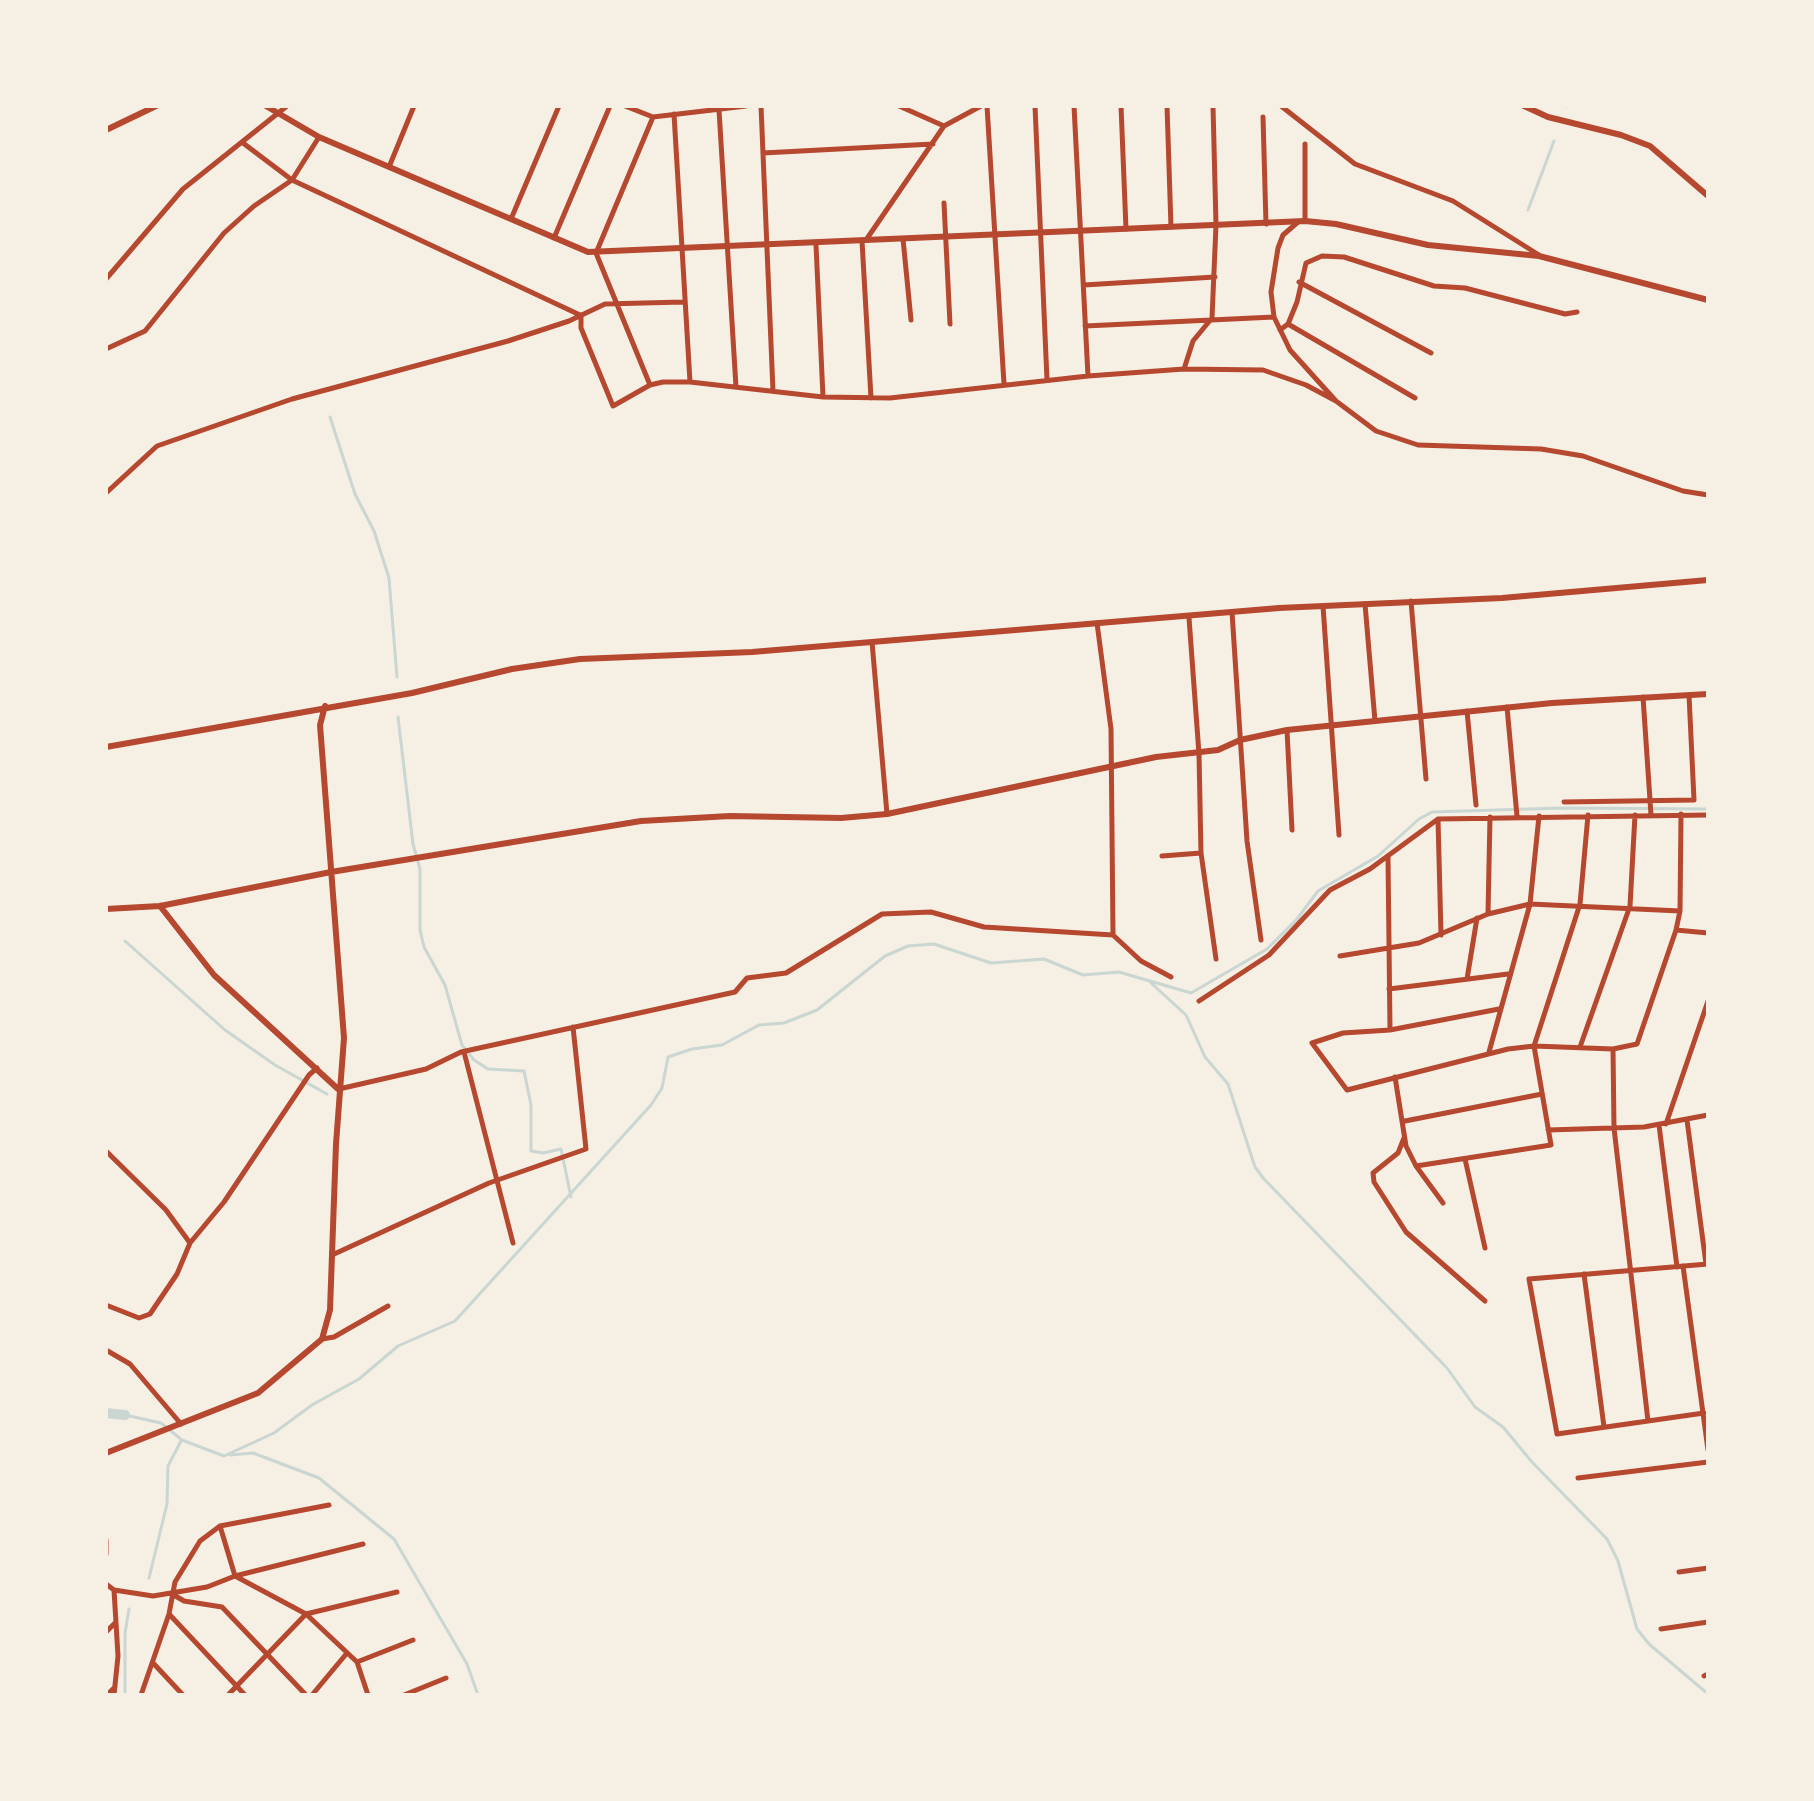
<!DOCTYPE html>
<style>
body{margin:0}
#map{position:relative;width:1814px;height:1801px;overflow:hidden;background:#f6efe4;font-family:Overpass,sans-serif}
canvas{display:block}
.frame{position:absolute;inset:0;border:108px solid #f6efe4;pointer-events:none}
</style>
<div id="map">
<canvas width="1814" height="1801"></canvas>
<div class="frame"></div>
</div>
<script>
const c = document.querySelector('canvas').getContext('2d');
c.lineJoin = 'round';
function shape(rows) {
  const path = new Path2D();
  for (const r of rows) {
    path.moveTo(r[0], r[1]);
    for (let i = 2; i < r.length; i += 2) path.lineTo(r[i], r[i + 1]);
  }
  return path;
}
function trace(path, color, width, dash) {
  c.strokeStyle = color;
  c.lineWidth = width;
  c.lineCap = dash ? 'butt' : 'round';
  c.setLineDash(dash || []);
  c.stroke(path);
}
const stream = shape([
 [1566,107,1567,106],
 [1528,210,1554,141],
 [330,417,355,494,374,531,389,578,397,677],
 [398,717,413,844,420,869,420,930,424,947,445,985,462,1045,474,1060,488,1069,524,1071,531,1105,531,1151,543,1153,561,1149,571,1197],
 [125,941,225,1030,275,1065,327,1094],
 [1150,982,1186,1015,1205,1057,1228,1084,1255,1167,1264,1179,1447,1368,1475,1407,1503,1427,1532,1462,1607,1539,1618,1561,1637,1629,1649,1644,1708,1694],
 [125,1415,161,1423,182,1440,224,1456,274,1433,312,1405,359,1379,398,1346,455,1321,651,1105,662,1088,668,1057,692,1049,722,1045,759,1025,784,1023,817,1010,885,956,908,946,934,944,991,963,1044,959,1083,975,1119,972,1191,993,1267,949,1297,919,1318,891,1378,856,1419,819,1432,812,1562,808,1708,809],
 [230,1455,253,1453,319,1478,394,1539,467,1664,478,1695],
 [149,1578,167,1504,168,1466,181,1441],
 [125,1695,125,1633,129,1609]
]);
const canal = shape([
 [106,1413,125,1415]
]);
const minor = shape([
 [625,106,653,117],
 [761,106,773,391],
 [899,106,944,126],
 [987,106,1004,384],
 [1035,106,1047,380],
 [1074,106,1088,376],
 [1121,106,1126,229],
 [1167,106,1171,227],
 [1281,106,1355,164,1453,201,1539,255],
 [719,110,736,387],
 [674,114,690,382],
 [653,117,746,106],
 [1263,117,1266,224],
 [243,143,292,180,580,315],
 [1305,144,1305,221],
 [763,153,933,144],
 [389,167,414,106],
 [944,203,950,324],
 [511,219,559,106],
 [1298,222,1283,235,1278,248,1271,292,1274,317,1290,350,1336,401,1376,431,1418,445,1541,449,1583,456,1683,491,1708,495],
 [554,238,610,106],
 [903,239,911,320],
 [866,240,944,126,981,106],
 [862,241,871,398],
 [816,245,823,397],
 [106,279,183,189,287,106],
 [1299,282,1431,353],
 [1084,285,1215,277],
 [581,315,581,328,613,406,650,385,663,382,690,382,823,397,890,398,1088,376,1184,369,1263,370,1306,385,1336,401],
 [1288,324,1415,398],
 [1085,326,1274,317],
 [1280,330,1288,324,1297,302,1306,263,1322,256,1344,257,1434,286,1465,288,1565,314,1577,312],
 [106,349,145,331,224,233,254,206,292,180,319,137],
 [1184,369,1193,341,1212,318,1216,225,1213,106],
 [650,385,596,253,653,117],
 [106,493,157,446,292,399,508,341,569,321,605,304,683,302],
 [1411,601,1426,779],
 [1365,604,1375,721],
 [1323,606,1339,835],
 [1232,612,1247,841,1261,940],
 [1189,618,1199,754,1201,853,1216,959],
 [1097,623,1111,729,1113,935],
 [872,642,887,814],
 [1643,697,1651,815],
 [1507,707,1517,816],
 [1467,711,1476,805],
 [1287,730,1292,830],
 [1564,802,1694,800,1689,695],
 [1438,819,1441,935],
 [1162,856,1201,853],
 [1388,857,1390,1030],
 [1488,914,1490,817],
 [1676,930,1708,933],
 [1340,956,1419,943,1488,914,1530,904,1680,911],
 [1467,979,1477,918],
 [1389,989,1508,974],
 [1199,1001,1269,955,1330,890,1370,869,1438,819,1708,815],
 [1499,1009,1390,1030,1343,1033,1312,1043,1347,1090,1508,1049,1534,1046,1613,1049,1637,1044,1676,930,1680,911,1681,814],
 [1580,1047,1630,906,1635,815],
 [1613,1049,1614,1128,1648,1421],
 [464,1052,513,1243],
 [1489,1052,1530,904,1539,816],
 [1395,1077,1406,1146,1416,1166,1443,1203],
 [339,1089,426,1069,461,1052,735,992,747,978,786,973,882,914,931,912,984,927,1113,935,1141,961,1171,977],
 [1687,1120,1706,1264],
 [1405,1121,1542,1094],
 [1666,1124,1708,1001],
 [1659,1125,1677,1267],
 [1548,1130,1644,1127,1708,1115],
 [1404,1138,1398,1153,1373,1173,1374,1182,1406,1232,1485,1301],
 [106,1151,166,1210,190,1243],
 [1465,1159,1485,1248],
 [1416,1166,1551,1145,1534,1046,1580,904,1588,815],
 [332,1255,489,1183,586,1149,573,1027],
 [1683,1266,1708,1450],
 [1584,1274,1604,1427],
 [106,1305,139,1318,150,1314,177,1274,190,1243,224,1202,309,1075,317,1068],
 [322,1339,334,1337,388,1306],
 [106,1350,130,1364,181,1424],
 [1704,1413,1557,1434,1529,1279,1708,1264],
 [1578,1478,1708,1462],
 [220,1526,235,1576,306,1614,357,1662,368,1695],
 [106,1540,106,1554],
 [1679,1572,1708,1568],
 [106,1584,114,1590,153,1596,207,1587,235,1576,363,1544],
 [114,1590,118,1656,114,1695],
 [172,1594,184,1601,222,1607,306,1695],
 [169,1614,245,1695],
 [1661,1629,1708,1622],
 [106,1632,115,1623],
 [357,1662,413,1640],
 [154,1664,183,1695],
 [1704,1676,1708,1674],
 [107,1695,115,1687],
 [141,1695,169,1614,175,1582,200,1541,220,1526,329,1505],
 [228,1695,306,1614,397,1592],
 [312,1695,347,1653],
 [404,1695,446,1678]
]);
const tertiary = shape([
 [266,106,319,137,588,252,1305,221,1336,224,1428,245,1539,256,1708,300],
 [1524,106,1548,117,1621,135,1650,146,1708,196],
 [106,130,156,106],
 [106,747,412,693,512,669,580,659,752,652,1279,608,1502,598,1708,580],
 [160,906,214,975,338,1089],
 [106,909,160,906,331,872,641,821,730,816,841,818,887,814,1156,757,1218,750,1240,740,1287,730,1552,703,1708,694],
 [106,1453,258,1393,322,1339,330,1310,336,1144,344,1038,320,725,325,706]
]);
trace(stream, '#c9d6d2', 3);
trace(canal, '#c9d6d2', 10);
trace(minor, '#b5482f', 5);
trace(tertiary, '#b5482f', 6);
</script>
